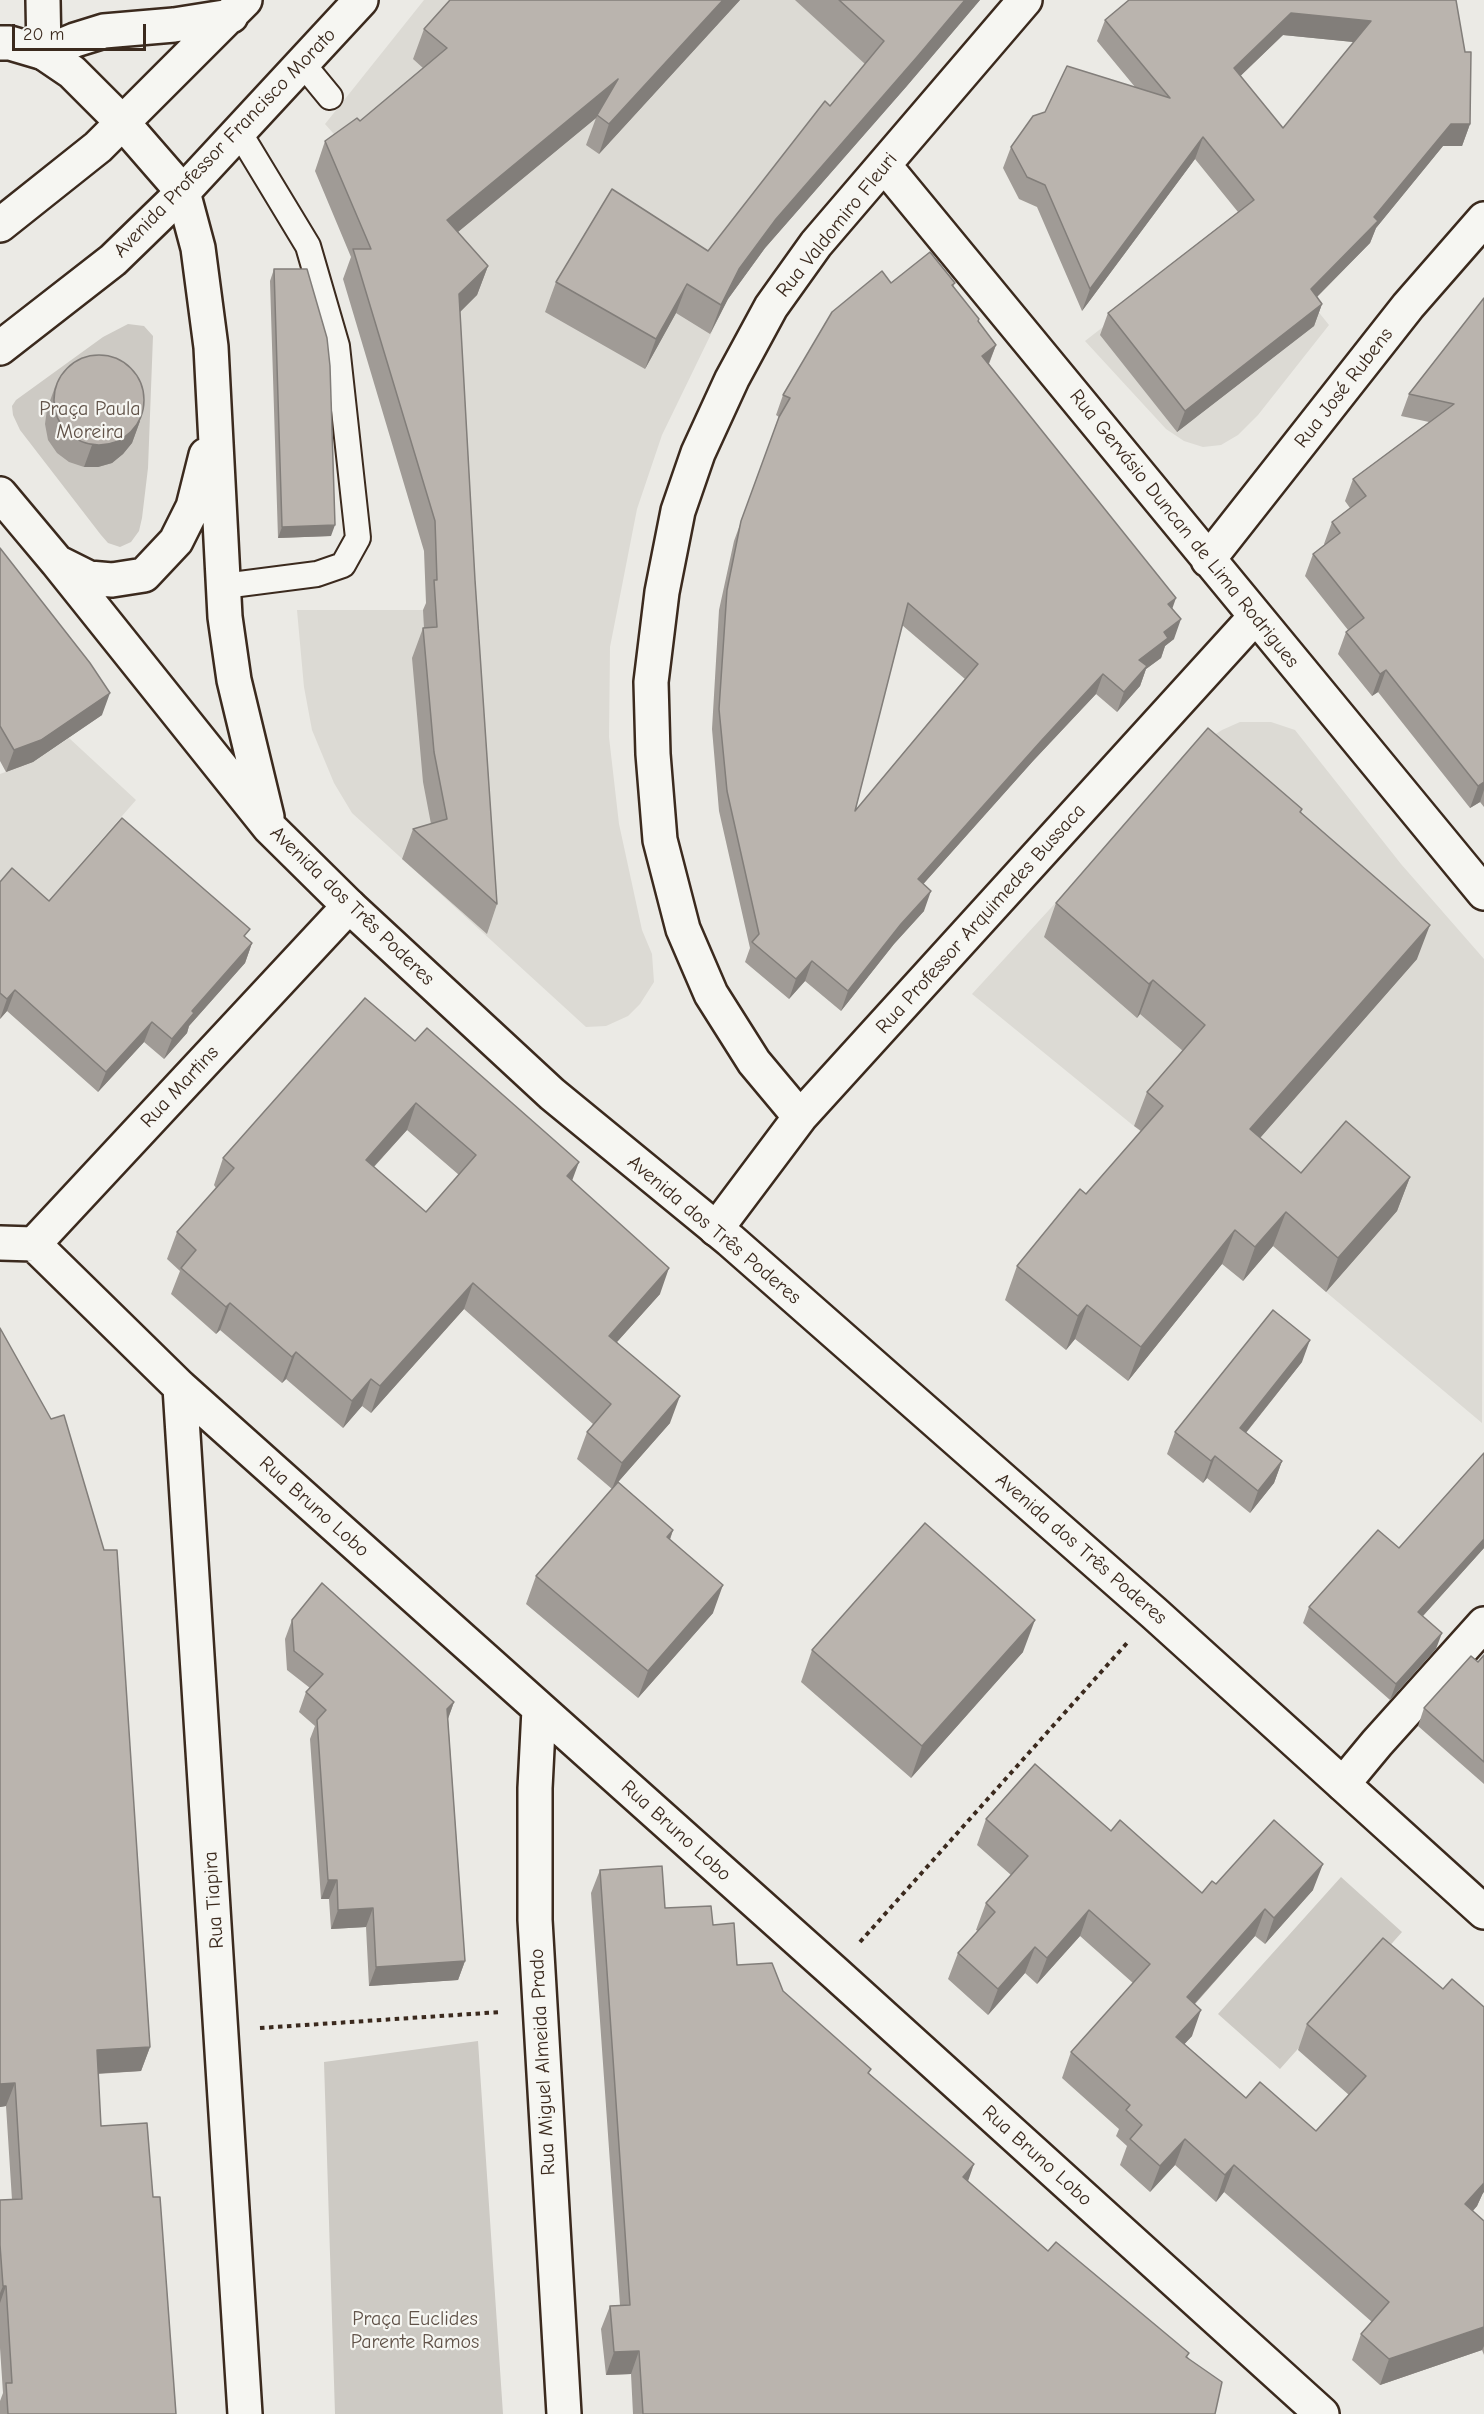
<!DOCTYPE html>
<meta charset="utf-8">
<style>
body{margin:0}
#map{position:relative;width:1484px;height:2414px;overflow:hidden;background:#ebeae5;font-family:"Comic Neue",sans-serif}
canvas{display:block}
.scale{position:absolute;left:12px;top:24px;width:134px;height:27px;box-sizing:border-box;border:3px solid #3b2a1e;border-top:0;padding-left:8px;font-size:18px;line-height:21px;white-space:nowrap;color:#3b2a1e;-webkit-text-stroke:4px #f6f6f2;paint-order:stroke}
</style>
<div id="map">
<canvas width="1484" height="2414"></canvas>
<div class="scale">20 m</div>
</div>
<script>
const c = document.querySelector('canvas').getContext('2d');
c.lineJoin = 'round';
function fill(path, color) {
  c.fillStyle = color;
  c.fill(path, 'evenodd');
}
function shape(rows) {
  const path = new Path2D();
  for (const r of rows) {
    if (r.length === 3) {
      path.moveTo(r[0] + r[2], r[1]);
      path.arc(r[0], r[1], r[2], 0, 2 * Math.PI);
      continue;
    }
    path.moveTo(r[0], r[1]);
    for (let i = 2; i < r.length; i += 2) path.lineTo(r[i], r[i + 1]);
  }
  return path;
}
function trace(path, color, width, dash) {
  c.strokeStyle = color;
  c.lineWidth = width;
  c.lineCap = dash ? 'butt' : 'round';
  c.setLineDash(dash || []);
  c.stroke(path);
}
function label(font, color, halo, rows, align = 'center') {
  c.font = font + ' "Comic Neue",sans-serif';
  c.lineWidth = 4.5;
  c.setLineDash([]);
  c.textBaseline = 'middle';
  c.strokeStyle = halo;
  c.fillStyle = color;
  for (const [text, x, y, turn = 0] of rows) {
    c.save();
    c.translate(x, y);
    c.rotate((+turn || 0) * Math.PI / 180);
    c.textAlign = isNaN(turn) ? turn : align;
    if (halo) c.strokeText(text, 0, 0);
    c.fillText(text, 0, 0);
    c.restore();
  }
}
const built = shape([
 [424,0,980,0,765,248,728,299,662,435,637,509,610,647,609,737,619,824,642,930,652,954,654,982,640,1004,628,1016,606,1026,586,1027,352,813,334,783,312,730,304,687,297,610,464,610,448,324,477,295,325,124],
 [1243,218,1329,325,1258,415,1238,435,1221,445,1203,447,1184,441,1166,429,1085,341],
 [1240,722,1271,722,1295,730,1401,864,1484,959,1482,1423,1326,1292,1151,1140,972,994,1202,743,1222,730],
 [69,738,136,800,0,956,0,774,33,762]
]);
const green = shape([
 [128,324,144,326,153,336,148,468,142,518,139,531,131,542,120,547,108,543,101,535,20,430,13,415,12,406,16,400,103,337],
 [1341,1877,1402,1932,1280,2069,1218,2014],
 [478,2041,503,2414,335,2414,324,2062]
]);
const path = shape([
 [860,1942,1127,1643],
 [260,2028,501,2012]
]);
const lane = shape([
 [302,63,330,97],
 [224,586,317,574,343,565,358,538,337,346,308,246,239,132]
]);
const street = shape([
 [43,0,44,53],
 [884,165,1484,893],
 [1208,560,1408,306,1484,219],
 [800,1117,754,1062,711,994,683,929,660,840,653,754,651,682,662,592,678,511,698,453,732,379,771,307,816,244,1025,0],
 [716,1229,800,1117,1255,617],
 [0,1243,34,1244,349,906],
 [34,1244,180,1387,834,1972,1322,2414],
 [180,1387,245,2414],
 [539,1709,535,1788,535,1920,564,2414],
 [1343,1784,1377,1743,1484,1624]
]);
const secondary = shape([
 [0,43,10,43,44,53,72,72,123,123,183,192,198,248,211,347,225,617,234,680,267,817],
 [0,494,57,562,269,827,349,906,552,1094,730,1240,1154,1613,1484,1912],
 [59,563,89,578,112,580,144,575,176,541,193,507,206,455]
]);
const highway = shape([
 [44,53,75,40,104,31,174,25,231,16],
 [0,225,98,147,245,0],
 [0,348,113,260,183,192,361,0]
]);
const wall = shape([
 [450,0,740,0,599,154,586,145,596,118,458,232,488,266,477,295,460,312,475,580,497,904,487,934,402,859,413,829,431,824,423,782,412,658,423,628,424,628,423,610,426,603,424,551,343,279,351,257,315,171,325,141,360,121,423,68,413,59,424,29],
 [795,0,980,0,906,87,765,248,728,299,710,334,676,313,645,369,545,312,556,282,708,251,865,64],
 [1456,0,1470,124,1462,146,1443,146,1376,228,1370,243,1317,297,1322,304,1314,326,1177,432,1100,335,1108,313,1238,212,1195,159,1082,311,1037,207,1019,199,1003,168,1011,147,1135,87,1097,41,1105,20],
 [1283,35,1354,42,1283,128,1240,76],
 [274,269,331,536,278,538,270,281],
 [891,283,955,283,953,287,979,319,978,322,996,345,989,364,1172,609,1174,639,1165,646,1161,658,1146,669,1140,686,1117,712,1096,694,1033,761,923,884,924,911,894,944,841,1011,805,981,789,999,745,962,750,948,719,811,712,729,719,610,734,541,779,417,776,415,783,395],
 [902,625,965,679,855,811],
 [1484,298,1484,807,1480,802,1470,808,1378,692,1372,696,1338,654,1346,632,1348,630,1305,576,1313,554,1325,545,1324,544,1332,522,1350,508,1345,501,1353,479,1429,422,1401,416,1409,394],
 [55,387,140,421,132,443,123,454,112,463,98,467,84,467,69,462,57,453,48,440,45,424,47,409],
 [0,548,102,715,33,762,6,772,0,761],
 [1301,812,1417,959,1260,1138,1301,1173,1410,1177,1397,1211,1326,1292,1273,1246,1243,1281,1222,1264,1128,1381,1075,1339,1066,1350,1005,1300,1017,1266,1086,1194,1141,1131,1134,1126,1147,1092,1183,1051,1140,1014,1137,1018,1044,937,1056,903],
 [0,882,49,901,246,938,252,943,245,963,189,1026,187,1033,164,1059,144,1042,98,1092,7,1011,0,1019],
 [365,998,572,1181,660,1294,617,1342,670,1423,618,1482,673,1530,670,1540,713,1613,638,1698,526,1604,536,1576,612,1489,577,1459,587,1432,593,1424,464,1309,371,1413,362,1406,343,1428,286,1379,282,1383,220,1330,216,1334,171,1294,180,1271,167,1259,177,1232,216,1188,214,1185,223,1158],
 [407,1130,459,1175,426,1212,374,1167],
 [0,1328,150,2047,141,2071,98,2074,101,2126,153,2197,176,2414,0,2414,0,2401,3,2393,0,2348,0,2200,12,2200,6,2106,0,2107],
 [1302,1362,1246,1433,1282,1461,1274,1483,1250,1513,1207,1478,1203,1483,1167,1454,1175,1432],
 [1399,1548,1484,1548,1423,1616,1436,1649,1390,1700,1303,1623,1309,1607],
 [292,1620,454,1702,448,1719,465,1961,458,1980,369,1986,366,1927,331,1929,329,1899,321,1899,310,1739,315,1726,299,1712,306,1692,310,1688,287,1670,285,1639],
 [812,1650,1023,1652,911,1778,801,1682],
 [1484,1655,1484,1784,1418,1726,1424,1708,1478,1662],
 [986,1819,1111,1831,1202,1893,1216,1884,1313,1890,1265,1944,1255,1936,1195,2004,1192,2036,1184,2044,1246,2098,1316,2131,1349,2095,1298,2050,1307,2024,1383,1938,1482,2195,1477,2206,1473,2211,1484,2221,1484,2355,1482,2350,1380,2385,1352,2360,1361,2334,1372,2322,1224,2192,1216,2202,1175,2165,1150,2192,1120,2165,1127,2146,1116,2136,1119,2129,1062,2078,1071,2052,1133,1983,1080,1936,1037,1984,1025,1973,988,2015,948,1979,958,1953,978,1931,976,1930,986,1903,1011,1875,977,1845],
 [600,1870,665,1908,713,1925,737,1965,783,1991,870,2074,968,2182,1048,2251,1188,2357,1215,2414,633,2414,631,2374,606,2375,601,2329,610,2306,620,2305,591,1893]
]);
const shadedWall = shape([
 [723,0,740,0,599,154,609,124],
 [965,0,980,0,906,87,765,248,728,299,710,334,721,305,739,269,776,219],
 [1291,13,1371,21,1363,43,1283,35,1226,90,1234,68],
 [618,79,596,118,436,250,447,220],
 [1451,124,1470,124,1462,146,1443,146,1376,228,1370,243,1303,311,1311,289,1374,217],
 [1203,137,1195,159,1082,311,1090,289],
 [488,266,477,295,448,324,459,294],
 [687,284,676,313,645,369,656,339],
 [1322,304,1314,326,1177,432,1185,411],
 [996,345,988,365,982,356],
 [140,421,132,443,123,454,112,463,98,467,84,467,92,445],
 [335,525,331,536,278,538,282,527],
 [1176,598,1169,618,1168,604],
 [1181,619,1174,639,1165,646,1161,658,1146,669,1140,686,1117,712,1124,692,1139,660,1164,632],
 [1386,670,1378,692,1372,696,1380,674],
 [1103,674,1096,694,1033,761,910,899,918,879,1041,741],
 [110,693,102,715,33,762,6,772,14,750],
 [1484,782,1484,790,1480,802,1470,808,1478,786],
 [931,891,924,911,894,944,841,1011,848,991,901,924],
 [1430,925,1417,959,1238,1163,1250,1129],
 [252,943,245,963,189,1026,187,1033,164,1059,172,1039,192,1011],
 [812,961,805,981,789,999,796,979],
 [1153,980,1140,1014,1137,1018,1149,984],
 [15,990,7,1011,0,1019,7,999],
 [152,1022,144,1042,98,1092,106,1072],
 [416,1103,407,1130,356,1186,366,1160],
 [579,1162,569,1189,567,1176],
 [1410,1177,1397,1211,1326,1292,1338,1258],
 [1286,1212,1273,1246,1243,1281,1255,1247],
 [1235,1230,1222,1264,1128,1381,1141,1347],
 [669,1268,660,1294,599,1362,609,1336],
 [473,1283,464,1309,371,1413,380,1386],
 [230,1303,220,1330,216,1334,226,1307],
 [1087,1305,1075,1339,1066,1350,1078,1316],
 [1310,1340,1302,1362,1232,1450,1240,1428],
 [296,1352,286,1379,282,1383,292,1357],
 [371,1379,362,1406,343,1428,352,1401],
 [680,1396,670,1423,612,1489,622,1463],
 [1215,1456,1207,1478,1203,1483,1211,1461],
 [1282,1461,1274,1483,1250,1513,1258,1491],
 [673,1530,663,1558,667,1537],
 [1484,1539,1484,1548,1412,1628,1418,1612],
 [723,1585,713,1613,638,1698,648,1671],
 [1035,1620,1023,1652,911,1778,922,1746],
 [1442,1633,1436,1649,1390,1700,1396,1684],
 [454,1702,447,1721,447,1709],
 [1323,1864,1313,1890,1265,1944,1274,1918],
 [328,1880,337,1880,329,1899,321,1899],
 [373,1908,366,1927,331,1929,338,1910],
 [1265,1909,1255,1936,1177,2023,1187,1997],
 [1089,1910,1080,1936,1037,1984,1047,1958],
 [1035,1947,1025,1973,988,2015,998,1989],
 [465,1961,458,1980,369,1986,376,1967],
 [1201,2010,1192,2036,1167,2063,1176,2037],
 [150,2047,141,2071,88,2074,97,2050],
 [15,2083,6,2106,0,2107,0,2084],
 [1185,2139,1175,2165,1150,2192,1160,2166],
 [974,2164,966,2187,963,2177],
 [1234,2165,1224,2192,1216,2202,1225,2175],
 [1484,2177,1484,2192,1482,2195,1477,2206,1455,2230,1465,2204],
 [3,2286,6,2286,0,2303,0,2293],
 [1484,2327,1484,2346,1482,2350,1380,2385,1389,2359],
 [639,2351,631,2374,606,2375,614,2352]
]);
const building = shape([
 [450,0,723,0,609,124,597,115,618,79,447,220,488,266,459,294,475,580,497,904,413,829,447,819,434,752,423,628,437,627,434,580,437,580,435,521,353,249,371,249,325,141,357,118,360,121,447,48,424,29,450,0],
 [839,0,965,0,917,57,776,219,739,269,721,305,687,284,656,339,556,282,612,189,708,251,825,101,830,106,884,41,839,0],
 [1129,0,1456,0,1465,52,1471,52,1470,124,1451,124,1374,217,1378,221,1311,289,1322,304,1185,411,1108,313,1254,200,1203,137,1090,289,1045,185,1027,177,1011,147,1033,116,1045,112,1067,66,1170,98,1105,20,1129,0],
 [1291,13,1371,21,1283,128,1234,68,1291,13],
 [930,252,955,283,952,285,979,319,978,321,996,345,982,356,1176,598,1168,604,1181,619,1164,632,1168,638,1139,660,1147,666,1124,692,1103,674,1041,741,918,879,931,891,901,924,848,991,812,961,796,979,752,942,759,934,727,791,719,709,727,590,741,521,779,417,790,398,783,395,832,312,882,271,891,283,930,252],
 [908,603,978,664,855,811,908,603],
 [274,269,307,269,327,338,330,366,335,525,282,527,274,269],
 [1484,298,1484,782,1478,786,1386,670,1380,674,1346,632,1364,618,1313,554,1340,533,1332,522,1366,496,1353,479,1454,404,1409,394,1484,298],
 [99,400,45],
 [0,548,90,663,110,693,41,740,14,750,0,726,0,548],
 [1208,728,1302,809,1300,812,1430,925,1250,1129,1301,1173,1346,1121,1410,1177,1338,1258,1286,1212,1255,1247,1235,1230,1141,1347,1087,1305,1078,1316,1017,1266,1080,1189,1086,1194,1163,1106,1147,1092,1205,1025,1153,980,1149,984,1056,903,1208,728],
 [122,818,250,929,244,936,252,943,192,1011,194,1013,172,1039,152,1022,106,1072,15,990,7,999,0,993,0,882,12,868,49,901,122,818],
 [365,998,415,1041,427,1028,579,1162,567,1176,669,1268,609,1336,680,1396,622,1463,587,1432,611,1404,473,1283,380,1386,371,1379,352,1401,296,1352,292,1357,230,1303,226,1307,181,1268,196,1250,177,1232,234,1168,223,1158,365,998],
 [416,1103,476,1155,426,1212,366,1160,416,1103],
 [1273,1310,1310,1340,1240,1428,1282,1461,1258,1491,1215,1456,1211,1461,1175,1432,1273,1310],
 [0,1328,51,1419,64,1415,104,1550,117,1550,150,2047,97,2050,101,2126,147,2123,153,2197,160,2197,176,2414,8,2414,6,2383,12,2383,6,2286,3,2286,0,2245,0,2200,22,2199,15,2083,0,2084,0,1328],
 [1484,1453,1484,1539,1418,1612,1442,1633,1396,1684,1309,1607,1378,1530,1399,1548,1484,1453],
 [618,1482,673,1530,667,1537,723,1585,648,1671,536,1576,618,1482],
 [925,1523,1035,1620,922,1746,812,1650,925,1523],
 [322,1583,454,1702,447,1709,465,1961,376,1967,373,1908,338,1910,337,1880,328,1880,317,1720,326,1710,306,1692,323,1674,294,1651,292,1620,322,1583],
 [1484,1655,1484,1762,1424,1708,1471,1656,1478,1662,1484,1655],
 [1035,1764,1111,1831,1120,1820,1202,1893,1212,1881,1216,1884,1274,1820,1323,1864,1274,1918,1265,1909,1187,1997,1201,2010,1176,2037,1246,2098,1260,2082,1316,2131,1366,2076,1307,2024,1383,1938,1443,1989,1452,1979,1484,2007,1484,2183,1465,2204,1484,2221,1484,2327,1389,2359,1361,2334,1389,2302,1234,2165,1225,2175,1185,2139,1160,2166,1130,2139,1142,2125,1126,2110,1130,2105,1071,2052,1150,1964,1089,1910,1047,1958,1035,1947,998,1989,958,1953,995,1912,986,1903,1028,1856,986,1819,1035,1764],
 [662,1866,665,1908,711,1906,713,1925,734,1923,737,1965,772,1963,783,1991,871,2069,868,2073,974,2164,963,2177,1048,2251,1056,2242,1189,2353,1186,2357,1222,2382,1215,2414,643,2414,639,2351,614,2352,610,2306,630,2305,600,1870,662,1866]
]);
const streetNames = [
 ["Avenida Professor Francisco Morato",225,143,-46],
 ["Rua Valdomiro Fleuri",837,225,-51],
 ["Rua José Rubens",1344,388,-52],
 ["Rua Gervásio Duncan de Lima Rodrigues",1184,529,51],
 ["Avenida dos Três Poderes",352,906,44],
 ["Rua Professor Arquimedes Bussaca",981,919,-48],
 ["Rua Martins",180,1087,-47],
 ["Avenida dos Três Poderes",714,1230,40],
 ["Rua Bruno Lobo",314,1507,42],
 ["Avenida dos Três Poderes",1081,1549,41],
 ["Rua Bruno Lobo",676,1831,42],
 ["Rua Tiapira",214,1900,-94],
 ["Rua Miguel Almeida Prado",543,2062,-93],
 ["Rua Bruno Lobo",1037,2156,42]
];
const parkNames = [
 ["Praça Paula",90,409],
 ["Moreira",90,432],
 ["Praça Euclides",415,2319],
 ["Parente Ramos",415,2342]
];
fill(built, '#dcdad4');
fill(green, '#cdcac4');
trace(lane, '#3b2a1e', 28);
trace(street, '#3b2a1e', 38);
trace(secondary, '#3b2a1e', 38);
trace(highway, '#3b2a1e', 38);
trace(path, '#3b2a1e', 4, [4.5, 4.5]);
trace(lane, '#f6f6f2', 24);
trace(street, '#f6f6f2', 33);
trace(secondary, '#f6f6f2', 33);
trace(highway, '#f6f6f2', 33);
fill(wall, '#a09b96');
fill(shadedWall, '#827e7a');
fill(building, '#bab4ae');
trace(building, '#827e7a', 1.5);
label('20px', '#3b2a1e', '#f6f6f2', streetNames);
label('20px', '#605248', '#f6f6f2', parkNames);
</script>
